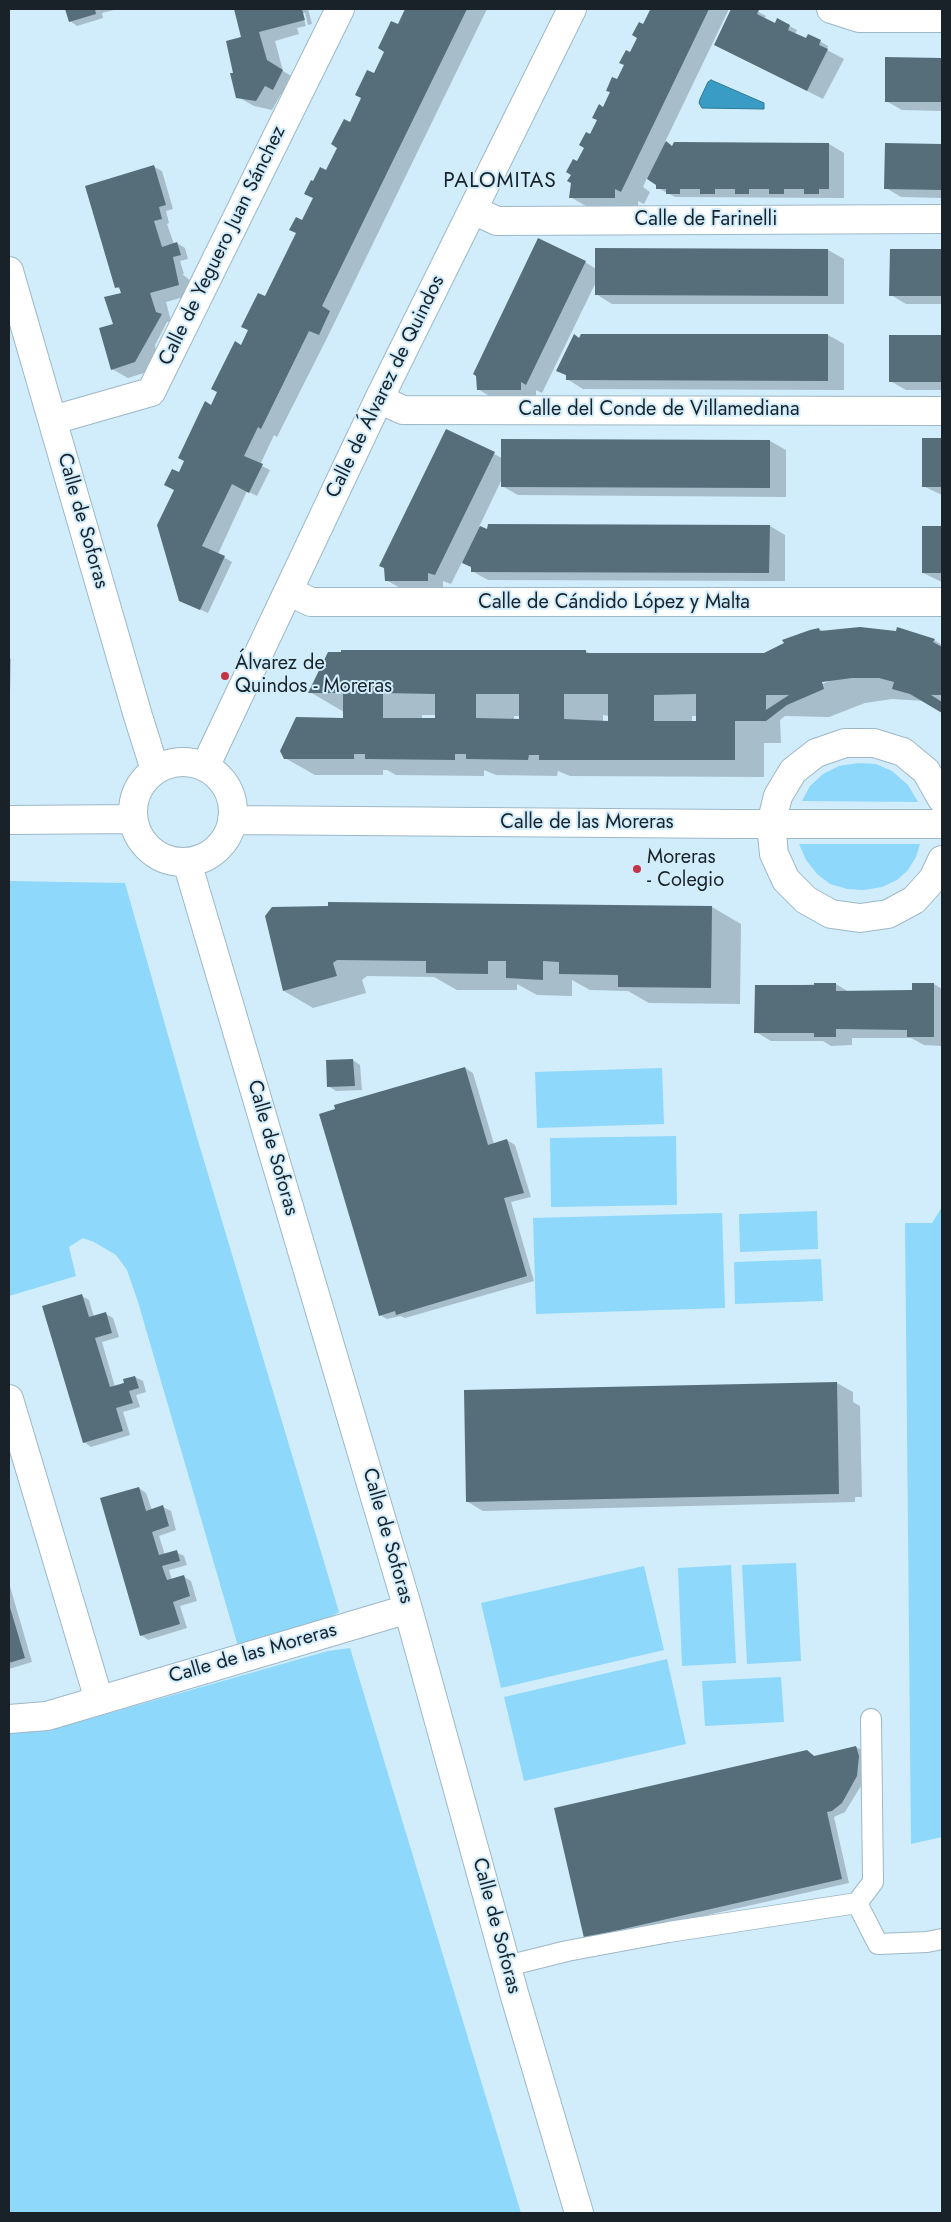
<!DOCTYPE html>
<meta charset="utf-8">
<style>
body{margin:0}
#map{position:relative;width:951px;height:2222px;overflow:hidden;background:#d1edfc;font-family:Jost,sans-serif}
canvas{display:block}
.frame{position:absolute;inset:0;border:10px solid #182228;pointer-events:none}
</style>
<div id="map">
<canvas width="951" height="2222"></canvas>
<div class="frame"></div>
</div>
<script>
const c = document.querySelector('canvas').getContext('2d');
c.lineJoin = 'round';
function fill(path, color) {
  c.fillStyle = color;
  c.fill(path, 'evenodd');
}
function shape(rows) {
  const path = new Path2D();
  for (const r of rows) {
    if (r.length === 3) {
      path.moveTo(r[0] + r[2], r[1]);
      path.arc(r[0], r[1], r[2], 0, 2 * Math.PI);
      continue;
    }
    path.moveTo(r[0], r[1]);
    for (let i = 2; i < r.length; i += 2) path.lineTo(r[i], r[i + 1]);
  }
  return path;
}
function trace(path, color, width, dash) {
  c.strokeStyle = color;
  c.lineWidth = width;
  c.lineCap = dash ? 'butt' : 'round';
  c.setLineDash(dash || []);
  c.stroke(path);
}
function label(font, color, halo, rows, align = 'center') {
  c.font = font + ' Jost,sans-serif';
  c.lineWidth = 4;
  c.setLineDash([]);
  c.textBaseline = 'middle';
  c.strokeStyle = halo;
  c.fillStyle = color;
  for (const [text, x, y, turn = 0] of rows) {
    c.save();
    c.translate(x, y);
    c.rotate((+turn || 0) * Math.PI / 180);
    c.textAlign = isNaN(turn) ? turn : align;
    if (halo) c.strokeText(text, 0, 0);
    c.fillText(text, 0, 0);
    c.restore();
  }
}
const green = shape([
 [858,763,876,764,892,771,908,785,918,802,802,801,810,786,823,774,839,766],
 [799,844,920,844,916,857,908,870,897,880,882,887,864,890,847,889,830,884,817,874,806,860],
 [9,881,125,883,196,1134,339,1612,325,1620,238,1646,138,1302,127,1270,116,1255,94,1242,83,1238,69,1247,76,1276,9,1296],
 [662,1068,664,1124,537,1128,535,1072],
 [676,1136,677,1205,551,1207,550,1138],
 [942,1207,942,1837,911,1844,905,1223,932,1223],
 [817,1211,818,1249,740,1252,739,1214],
 [722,1213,725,1308,536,1314,533,1218],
 [821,1259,823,1301,735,1304,734,1262],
 [796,1563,801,1661,747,1664,742,1565],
 [731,1565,736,1663,682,1666,678,1568],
 [644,1566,664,1650,501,1688,481,1603],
 [350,1648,521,2213,9,2213,9,1732,82,1721,328,1651],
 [667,1659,686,1744,524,1781,504,1697],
 [781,1677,784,1722,705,1726,702,1681]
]);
const water = shape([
 [711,80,764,103,764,109,702,108,699,103,700,99,708,82,711,80]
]);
const shadow = shape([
 [66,9,118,9,102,13,103,18,77,26,70,21],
 [235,9,308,9,312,24,308,25,305,13,302,13,306,26,297,28,299,34,275,41,283,71,298,80,289,97,281,94,272,110,254,106,238,97,235,74,242,38],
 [407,9,487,9,327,338,277,437,274,435,260,465,270,470,257,496,247,491,218,554,232,562,208,613,188,604,176,490,179,473,314,198,314,183,327,172],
 [649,9,729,9,665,142,673,147,829,144,844,153,844,198,675,197,658,188,658,184,647,178,643,187,650,192,644,204,638,201,638,211,624,211,616,206,586,206,570,197,577,163,651,10],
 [733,9,742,9,752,13,753,12,748,9,753,9,766,16,764,19,780,27,778,20,797,30,795,34,807,40,809,36,821,42,828,46,827,50,844,59,823,99,716,45],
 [886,59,942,59,942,111,902,110,886,101],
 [886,144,942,145,942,198,901,197,886,188],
 [154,167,162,171,173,209,166,211,169,223,167,224,174,244,177,243,185,248,188,259,180,261,184,274,182,274,191,281,194,294,166,302,171,321,167,322,155,345,156,351,144,373,128,378,112,369,116,325,122,290,116,287],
 [828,250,844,259,844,304,612,304,596,294,596,282,542,393,536,390,536,399,494,399,478,389,478,375,585,262,596,269],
 [891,250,942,250,942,304,906,304,891,295],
 [582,335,828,335,844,344,844,390,583,389,567,379,567,376,558,371],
 [890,336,942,336,942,390,906,390,890,381],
 [923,439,942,440,942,495,923,486],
 [770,441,786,450,786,497,518,495,502,486,502,479,479,527,488,531,770,526,785,535,785,581,488,580,472,571,472,567,462,562,451,584,443,581,443,589,402,589,386,580,494,454,502,458],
 [924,527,942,527,942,582,923,573],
 [819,629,825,632,934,640,942,645,942,712,926,701,892,699,865,703,829,717,785,716,780,720,781,743,764,743,764,777,570,776,558,771,557,776,496,775,484,770,484,776,396,775,387,770,383,770,383,775,315,775,285,758,344,720,344,712,310,692,586,651,591,654,765,655,785,643,784,640],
 [832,680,822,684,820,682],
 [422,715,437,715,436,720,422,720],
 [603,715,609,716,609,722,603,722],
 [514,716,520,716,520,720,514,720],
 [692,716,697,716,701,722,692,722],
 [9,658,11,659,10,696,9,696],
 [329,903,712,907,741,924,740,1004,649,1003,628,991,590,990,572,980,572,996,537,995,517,984,517,990,457,990,434,977,367,976,362,980,366,993,313,1008,284,991],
 [836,984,849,992,913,992,934,984,942,989,942,1046,924,1045,911,1038,852,1038,852,1045,831,1046,823,1041,771,1041,756,1032,756,986],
 [353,1060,360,1065,362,1090,336,1091,328,1086],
 [465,1068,473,1073,494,1144,507,1140,515,1145,531,1197,511,1202,534,1281,405,1318,400,1316,387,1319,380,1315],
 [82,1296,89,1300,94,1317,106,1314,113,1318,119,1337,102,1342,115,1387,135,1377,143,1381,146,1392,136,1395,140,1407,123,1412,130,1435,91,1447,84,1442],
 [837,1383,853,1392,853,1402,860,1406,862,1497,855,1497,855,1502,483,1511,468,1502],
 [139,1488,146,1493,152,1510,163,1507,171,1511,176,1530,159,1536,165,1555,176,1552,184,1556,187,1565,169,1570,172,1580,184,1577,191,1581,197,1601,180,1606,187,1628,148,1640,141,1635],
 [9,1583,32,1662,9,1669],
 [856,1747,864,1751,864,1781,845,1812,834,1817,849,1883,593,1941,556,1809,807,1751,816,1757]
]);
const building = shape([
 [65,9,95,9,96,14,69,22],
 [234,9,302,9,305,20,259,32,267,60,283,70,273,90,265,86,256,101,236,98,230,73,233,73,226,41,241,37],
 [405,9,467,9,322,306,330,311,319,335,309,331,261,429,258,427,244,456,263,464,249,493,232,484,202,546,225,556,200,610,179,601,157,525,174,490,164,485,172,469,179,472,184,461,178,458,205,401,211,405,217,392,211,389,235,341,241,345,248,330,241,327,258,293,265,296,296,233,289,230,296,217,302,220,313,198,304,194,311,180,313,181,320,167,326,170,337,148,331,144,344,119,350,122,361,98,355,95,367,70,374,73,384,52,378,48,391,21,398,24],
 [647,9,709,9,621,192,615,189,615,198,569,198,571,183,567,181,571,175,566,172,573,159,577,161,584,148,579,145,586,132,590,134,597,120,592,118,599,104,603,107,610,92,606,91,612,77,617,79,624,65,619,63,626,50,630,52,637,38,632,35,639,22,643,24,650,10],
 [731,9,756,9,759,10,757,14,775,23,777,18,790,25,788,30,806,38,808,34,821,40,819,45,828,49,807,91,714,45],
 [885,57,942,58,942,102,885,102],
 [666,141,672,146,674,142,829,143,829,189,819,189,819,194,804,194,804,189,784,189,784,194,769,194,769,189,749,189,749,194,735,194,735,189,715,189,715,194,700,194,700,189,680,189,680,194,666,194,666,189,656,189,656,185,647,179],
 [885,143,942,144,942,190,884,189],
 [154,165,166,205,159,207,162,219,154,221,162,247,177,242,181,255,173,257,179,285,150,293,156,312,162,314,135,362,111,370,99,328,113,324,104,297,121,293,119,287,115,288,85,186],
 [538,238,586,261,526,385,521,382,521,390,477,390,476,376,473,374],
 [595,248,828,249,828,296,595,295],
 [890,249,942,249,942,296,889,296],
 [574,334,579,338,581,334,828,334,828,381,566,380,566,375,556,371],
 [889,335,942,335,942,382,889,382],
 [446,429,495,452,435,575,428,573,428,581,385,581,384,568,379,566],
 [922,438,942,438,942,487,922,487],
 [501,439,770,440,770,488,501,487],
 [488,524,770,525,769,573,471,572,471,567,462,563,480,526,487,529],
 [922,526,942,526,942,573,922,573],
 [860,627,896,631,897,627,935,639,933,642,942,647,942,695,931,695,942,702,942,713,910,694,892,689,894,682,879,678,852,678,822,682,824,689,787,705,766,721,735,721,735,760,539,760,539,755,529,755,528,760,466,759,466,754,455,754,455,760,365,759,365,754,354,754,354,759,284,759,280,751,296,717,343,718,343,693,308,693,328,652,341,652,341,650,586,650,586,653,764,653,784,643,782,640,810,630,819,628,820,631],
 [383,693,435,694,435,718,383,718],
 [476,694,519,694,519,719,476,718],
 [564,694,608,694,608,721,564,719],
 [696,694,696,721,654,721,654,695],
 [766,695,789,695,766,710],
 [328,902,712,906,711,988,618,987,618,975,559,974,559,962,543,961,543,980,506,978,506,961,488,961,488,974,426,973,426,961,337,960,333,963,337,976,283,991,265,916,272,907,328,906],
 [814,983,836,983,836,991,912,990,912,983,934,983,934,1037,907,1037,907,1030,836,1029,836,1037,814,1037,814,1033,754,1033,755,985,814,985],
 [353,1059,355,1086,327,1087,326,1060],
 [465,1067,488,1145,507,1139,524,1193,504,1198,527,1276,396,1315,395,1311,379,1316,319,1114,335,1109,334,1105],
 [82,1294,89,1317,106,1312,112,1333,95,1338,110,1387,124,1383,123,1379,135,1376,139,1388,129,1391,133,1403,116,1408,123,1431,83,1443,42,1306],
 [837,1382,839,1494,466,1502,464,1390],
 [139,1487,146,1511,163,1505,169,1526,152,1532,159,1555,177,1550,180,1561,162,1566,167,1580,184,1575,190,1596,173,1602,180,1624,140,1636,100,1498],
 [9,1604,25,1658,9,1663],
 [856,1746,859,1756,857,1776,842,1803,832,1811,827,1812,842,1879,584,1938,554,1808,807,1750,814,1756]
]);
const lane = shape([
 [857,1903,878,1944,927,1942,942,1939],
 [507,1966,567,1951,669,1932,857,1903,873,1882,871,1719]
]);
const street = shape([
 [831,9,859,18,942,18],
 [473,210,497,221,942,219],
 [9,271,138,716,155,770],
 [379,399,403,410,942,411],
 [53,420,151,392,340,9],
 [288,591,311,602,942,602],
 [183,812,50],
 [205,767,379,399,572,9],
 [942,799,926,771,903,752,874,743,845,743,816,753,793,771,778,796,771,824,774,854,786,880,806,900,831,914,860,918,888,914,914,900,933,879,942,860],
 [9,820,133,819],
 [232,820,733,824,942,824],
 [187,862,408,1609,514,1993,579,2213],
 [9,1399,99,1700],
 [9,1719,47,1716,408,1609]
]);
const markers = [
 [225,676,5,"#c53444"],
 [637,869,5,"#c53444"]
];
const streetNames = [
 ["Calle de Farinelli",706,220],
 ["Calle de Yeguero Juan Sánchez",223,246,-64],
 ["Calle de Álvarez de Quindos",386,387,-64],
 ["Calle del Conde de Villamediana",659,410],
 ["Calle de Soforas",82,521,74],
 ["Calle de Cándido López y Malta",614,603],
 ["Calle de las Moreras",587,823],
 ["Calle de Soforas",272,1148,74],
 ["Calle de Soforas",387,1536,74],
 ["Calle de las Moreras",253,1654,-16],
 ["Calle de Soforas",496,1926,75]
];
const poiNames = [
 ["Álvarez de",235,664],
 ["Quindos - Moreras",235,687],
 ["Moreras",647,858],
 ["- Colegio",647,881]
];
const neighbourhoodNames = [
 ["PALOMITAS",500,182]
];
fill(green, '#8ed8fc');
fill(water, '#399cc5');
trace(water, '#2f7796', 1);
fill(shadow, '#0003');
fill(building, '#556e7a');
trace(lane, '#9db8c6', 22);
trace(street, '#9db8c6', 30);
trace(lane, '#fff', 20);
trace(street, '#fff', 28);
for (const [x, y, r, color] of markers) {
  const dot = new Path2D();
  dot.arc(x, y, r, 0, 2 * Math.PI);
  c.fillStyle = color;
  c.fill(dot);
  trace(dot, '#d1edfc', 2);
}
label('20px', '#182228', '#d1edfc', streetNames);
label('20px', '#182228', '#d1edfc', poiNames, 'left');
c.letterSpacing = '1px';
label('21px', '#182228', '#d1edfc', neighbourhoodNames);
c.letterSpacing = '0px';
</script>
